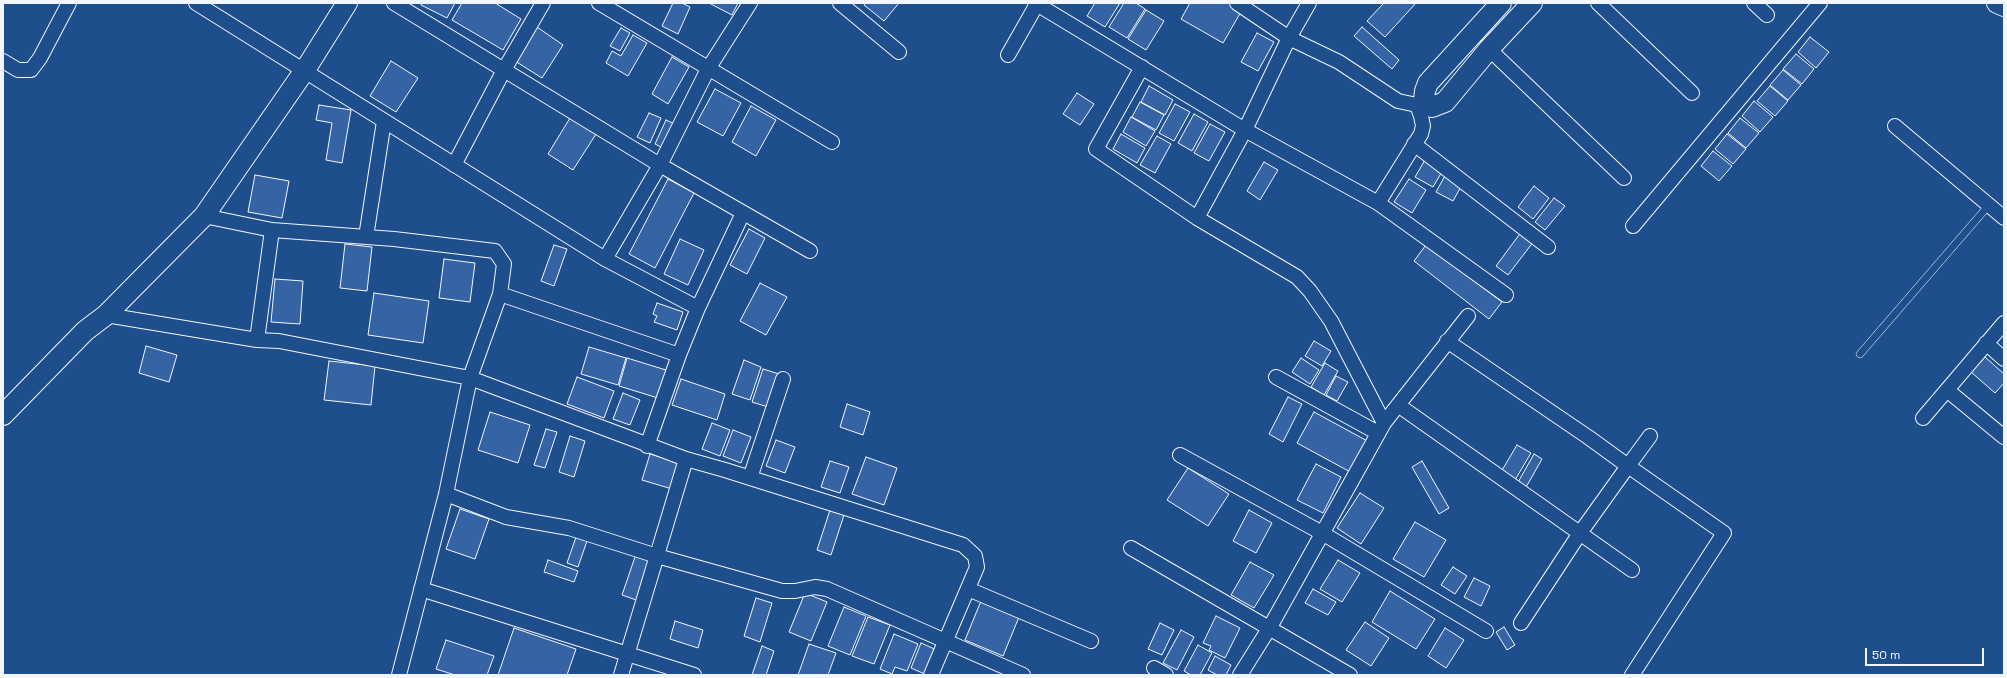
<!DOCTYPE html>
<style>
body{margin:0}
#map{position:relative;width:2007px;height:678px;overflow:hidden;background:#1f4e8c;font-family:"Space Grotesk",sans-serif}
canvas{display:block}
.frame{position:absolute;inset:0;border:4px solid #f2f6ff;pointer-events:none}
.scale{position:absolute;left:1865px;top:648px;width:119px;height:18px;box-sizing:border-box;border:2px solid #f2f6ff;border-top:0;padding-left:5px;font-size:12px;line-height:14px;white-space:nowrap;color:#f2f6ff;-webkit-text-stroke:3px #1f4e8c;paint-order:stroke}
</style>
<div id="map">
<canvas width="2007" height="678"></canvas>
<div class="frame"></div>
<div class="scale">50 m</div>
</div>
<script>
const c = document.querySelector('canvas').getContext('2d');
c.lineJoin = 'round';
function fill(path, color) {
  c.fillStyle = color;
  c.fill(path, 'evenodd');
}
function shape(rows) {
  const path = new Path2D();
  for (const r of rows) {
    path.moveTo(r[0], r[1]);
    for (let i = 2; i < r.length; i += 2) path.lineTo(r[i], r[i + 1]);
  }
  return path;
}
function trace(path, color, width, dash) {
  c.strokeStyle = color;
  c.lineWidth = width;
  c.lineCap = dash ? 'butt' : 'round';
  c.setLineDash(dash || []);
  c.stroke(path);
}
const building = shape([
 [422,3,455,3,447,18,421,5,422,3],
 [462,3,495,3,521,19,503,50,452,20,462,3],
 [673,3,682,3,690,7,678,34,662,26,673,3],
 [709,3,738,3,732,15,709,3],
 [865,3,899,3,884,21,864,5,865,3],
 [1095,3,1120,3,1105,27,1087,16,1095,3],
 [1124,3,1136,3,1145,9,1127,38,1109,27,1124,3],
 [1190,3,1231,3,1242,10,1223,43,1181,19,1190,3],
 [1384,3,1416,3,1385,37,1367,21,1384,3],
 [1146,10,1164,21,1146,50,1128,39,1146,10],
 [537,27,563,45,542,78,515,61,537,27],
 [1362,27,1399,60,1392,69,1354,36,1362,27],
 [621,28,630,33,620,51,610,46,621,28],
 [1257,33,1274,42,1258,71,1241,62,1257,33],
 [633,35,647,43,628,76,606,63,612,51,621,56,633,35],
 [1810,37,1829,52,1816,68,1798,52,1810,37],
 [1796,54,1814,69,1802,84,1783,69,1796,54],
 [672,57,689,67,668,104,652,94,672,57],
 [391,61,418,78,396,112,370,96,391,61],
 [1783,70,1801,85,1788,100,1770,85,1783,70],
 [1149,86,1173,100,1165,115,1141,102,1149,86],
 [1770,86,1788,101,1775,116,1757,101,1770,86],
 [715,89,741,103,723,136,697,122,715,89],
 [1077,93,1094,104,1080,125,1063,114,1077,93],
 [1754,101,1773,117,1760,132,1742,116,1754,101],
 [1140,102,1164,115,1156,130,1132,117,1140,102],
 [1175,104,1190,112,1174,141,1159,133,1175,104],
 [319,105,351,110,342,163,326,160,332,123,316,120,319,105],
 [751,106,776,120,756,156,732,142,751,106],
 [649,113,661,118,650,143,637,137,649,113],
 [1194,114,1208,122,1192,151,1178,143,1194,114],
 [1131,117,1155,131,1146,146,1123,132,1131,117],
 [570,118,596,134,573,170,548,154,570,118],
 [1740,118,1759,133,1746,148,1728,133,1740,118],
 [666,120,679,126,667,150,655,144,666,120],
 [1210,124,1225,132,1209,161,1194,153,1210,124],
 [1121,134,1145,148,1137,163,1113,149,1121,134],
 [1727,134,1746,149,1733,164,1715,149,1727,134],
 [1157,136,1171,144,1155,173,1140,165,1157,136],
 [1713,151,1732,166,1719,181,1701,166,1713,151],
 [1425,160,1443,170,1433,187,1415,177,1425,160],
 [1264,162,1278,170,1260,200,1247,191,1264,162],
 [1446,174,1463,183,1453,201,1436,192,1446,174],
 [255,175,289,181,282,218,248,212,255,175],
 [668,179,694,193,655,268,629,254,668,179],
 [1409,179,1426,190,1412,213,1394,202,1409,179],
 [1534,186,1549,198,1533,219,1518,207,1534,186],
 [1554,198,1565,206,1545,230,1535,222,1554,198],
 [749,229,765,238,747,274,730,265,749,229],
 [1522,231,1534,241,1508,275,1496,266,1522,231],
 [680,239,704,250,688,285,664,274,680,239],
 [345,244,372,247,367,291,340,288,345,244],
 [554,245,567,249,554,286,541,281,554,245],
 [1426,245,1502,302,1489,319,1414,261,1426,245],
 [444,259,475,263,470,302,439,298,444,259],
 [275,279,303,281,300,324,271,322,275,279],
 [760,283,787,297,766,335,740,321,760,283],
 [374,293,429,301,423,343,368,335,374,293],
 [657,303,683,312,677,330,654,322,657,316,653,314,657,303],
 [1314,341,1331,351,1322,366,1305,356,1314,341],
 [146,346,177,355,169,382,139,373,146,346],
 [589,347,626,358,618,385,581,374,589,347],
 [1985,357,2004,374,2004,383,1995,393,1971,372,1985,357],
 [627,358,666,370,658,398,619,386,627,358],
 [1301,358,1319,370,1310,384,1292,372,1301,358],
 [744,360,761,367,750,400,732,394,744,360],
 [329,361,375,366,371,405,324,400,329,361],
 [1325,363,1338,371,1324,395,1311,387,1325,363],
 [763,369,779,374,768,407,752,402,763,369],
 [1336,376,1348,382,1337,401,1326,395,1336,376],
 [577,377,614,391,604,418,567,404,577,377],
 [681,379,725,394,717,420,672,405,681,379],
 [623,393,640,400,630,425,613,419,623,393],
 [1288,397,1302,404,1283,442,1269,434,1288,397],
 [847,404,870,412,863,435,840,427,847,404],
 [490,412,530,425,518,463,478,450,490,412],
 [1314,412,1371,443,1354,474,1297,443,1314,412],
 [712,423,730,430,720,456,702,449,712,423],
 [546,429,557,432,545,468,534,465,546,429],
 [733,430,751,437,741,463,723,456,733,430],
 [570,436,585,441,574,477,559,472,570,436],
 [776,440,795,447,785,473,766,466,776,440],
 [1517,445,1531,453,1515,480,1501,472,1517,445],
 [650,454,680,463,672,489,642,480,650,454],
 [1534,454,1542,459,1525,489,1517,484,1534,454],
 [866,457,897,468,884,505,852,494,866,457],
 [830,461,849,467,840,493,821,487,830,461],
 [1422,461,1449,508,1439,514,1412,467,1422,461],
 [1316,464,1341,477,1323,513,1297,500,1316,464],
 [1188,468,1229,494,1208,526,1167,500,1188,468],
 [1360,493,1384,508,1361,544,1337,528,1360,493],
 [831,507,845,512,831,555,817,550,831,507],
 [460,509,489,519,475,559,446,549,460,509],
 [1249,510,1272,523,1256,553,1233,541,1249,510],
 [1415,522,1446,540,1424,577,1393,559,1415,522],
 [576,537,587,541,578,567,567,563,576,537],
 [636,554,653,560,639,601,622,595,636,554],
 [548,560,578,571,574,582,544,572,548,560],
 [1338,560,1360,573,1342,602,1320,589,1338,560],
 [1250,562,1274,575,1254,608,1231,595,1250,562],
 [1453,567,1467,576,1455,594,1441,585,1453,567],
 [1474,578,1490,586,1481,606,1464,597,1474,578],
 [1313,589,1336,602,1328,615,1305,603,1313,589],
 [1390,591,1435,619,1416,649,1372,622,1390,591],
 [805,593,827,602,811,641,789,632,805,593],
 [756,598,772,603,760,642,744,636,756,598],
 [981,601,1019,617,1003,656,965,640,981,601],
 [844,607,866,616,850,655,828,646,844,607],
 [1216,616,1240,628,1225,658,1209,650,1211,646,1203,643,1216,616],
 [868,617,890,625,874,664,852,656,868,617],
 [675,621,703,630,698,648,670,639,675,621],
 [1365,622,1389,638,1371,666,1346,650,1365,622],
 [1160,623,1174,630,1162,655,1148,649,1160,623],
 [1504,627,1515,645,1507,650,1496,632,1504,627],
 [514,628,576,649,567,675,498,675,514,628],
 [1445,628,1464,640,1446,668,1428,656,1445,628],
 [1181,630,1194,637,1177,670,1163,663,1181,630],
 [894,634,918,644,907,671,895,667,892,674,880,669,894,634],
 [446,640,494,656,487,675,455,675,436,669,446,640],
 [921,643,939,651,927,675,911,668,921,643],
 [809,644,836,653,828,675,798,675,809,644],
 [1198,645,1212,653,1200,675,1191,675,1184,671,1198,645],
 [762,646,774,651,766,675,752,675,762,646],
 [1215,656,1231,665,1226,675,1217,675,1208,670,1215,656]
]);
const lane = shape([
 [1860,354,1989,205]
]);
const street = shape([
 [196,3,605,259,698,308],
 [394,3,660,165,810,251],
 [599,3,832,142],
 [840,3,899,52],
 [1035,3,1245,130,1378,203,1421,134,1423,126,1421,116,1417,105],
 [1237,3,1289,38,1339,62,1398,101,1417,105,1426,104],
 [1598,3,1692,93],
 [1754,3,1767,15],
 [1489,49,1624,178],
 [1008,55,1037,4],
 [3,61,18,70,31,70,40,58,69,3],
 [1142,67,1096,149,1197,218,1297,277,1310,291,1331,321,1384,423,1270,627,1240,675],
 [1895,126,2004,218],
 [1414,144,1548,247],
 [454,165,504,70,543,3],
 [1378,203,1506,295],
 [204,216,272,230,394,239,495,251,504,264,500,294,470,378,446,494,399,675],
 [1197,218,1245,130,1289,38,1309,3],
 [1633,226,1820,3],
 [366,237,384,121],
 [605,259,660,165,708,69,750,3],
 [500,294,679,355],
 [106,315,257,340,279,341,470,378,686,459,621,675],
 [257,340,272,230],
 [1447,341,1588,437,1628,466,1650,436],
 [1986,343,2004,359],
 [1276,377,1378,433],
 [1947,390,2004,437],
 [1398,405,1632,570],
 [1923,418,2004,323],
 [1384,423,1468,316],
 [647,446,679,355,698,308,743,213],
 [1180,455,1322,533,1486,631],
 [686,459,725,470,963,545,975,556,977,567,931,675],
 [750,478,783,379],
 [446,494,506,517,569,528,657,556,782,591,795,591,815,587,827,589,1023,675],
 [1131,548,1350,675],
 [421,589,694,675],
 [968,589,1091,641],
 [1521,623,1580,533,1628,466,1724,533,1632,675],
 [1154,668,1166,675]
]);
const secondary = shape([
 [1501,3,1428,83,1425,91,1424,100,1426,104,1432,107,1445,102,1489,49,1532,3],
 [1997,3,2004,6],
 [3,415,85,331,106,315,204,216,305,70,347,3]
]);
fill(building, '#3563a3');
trace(building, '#f2f6ff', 1);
trace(lane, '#f2f6ff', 8);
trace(street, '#f2f6ff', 16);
trace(secondary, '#f2f6ff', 22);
trace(lane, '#1f4e8c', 7);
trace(street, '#1f4e8c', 14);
trace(secondary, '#1f4e8c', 20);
</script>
